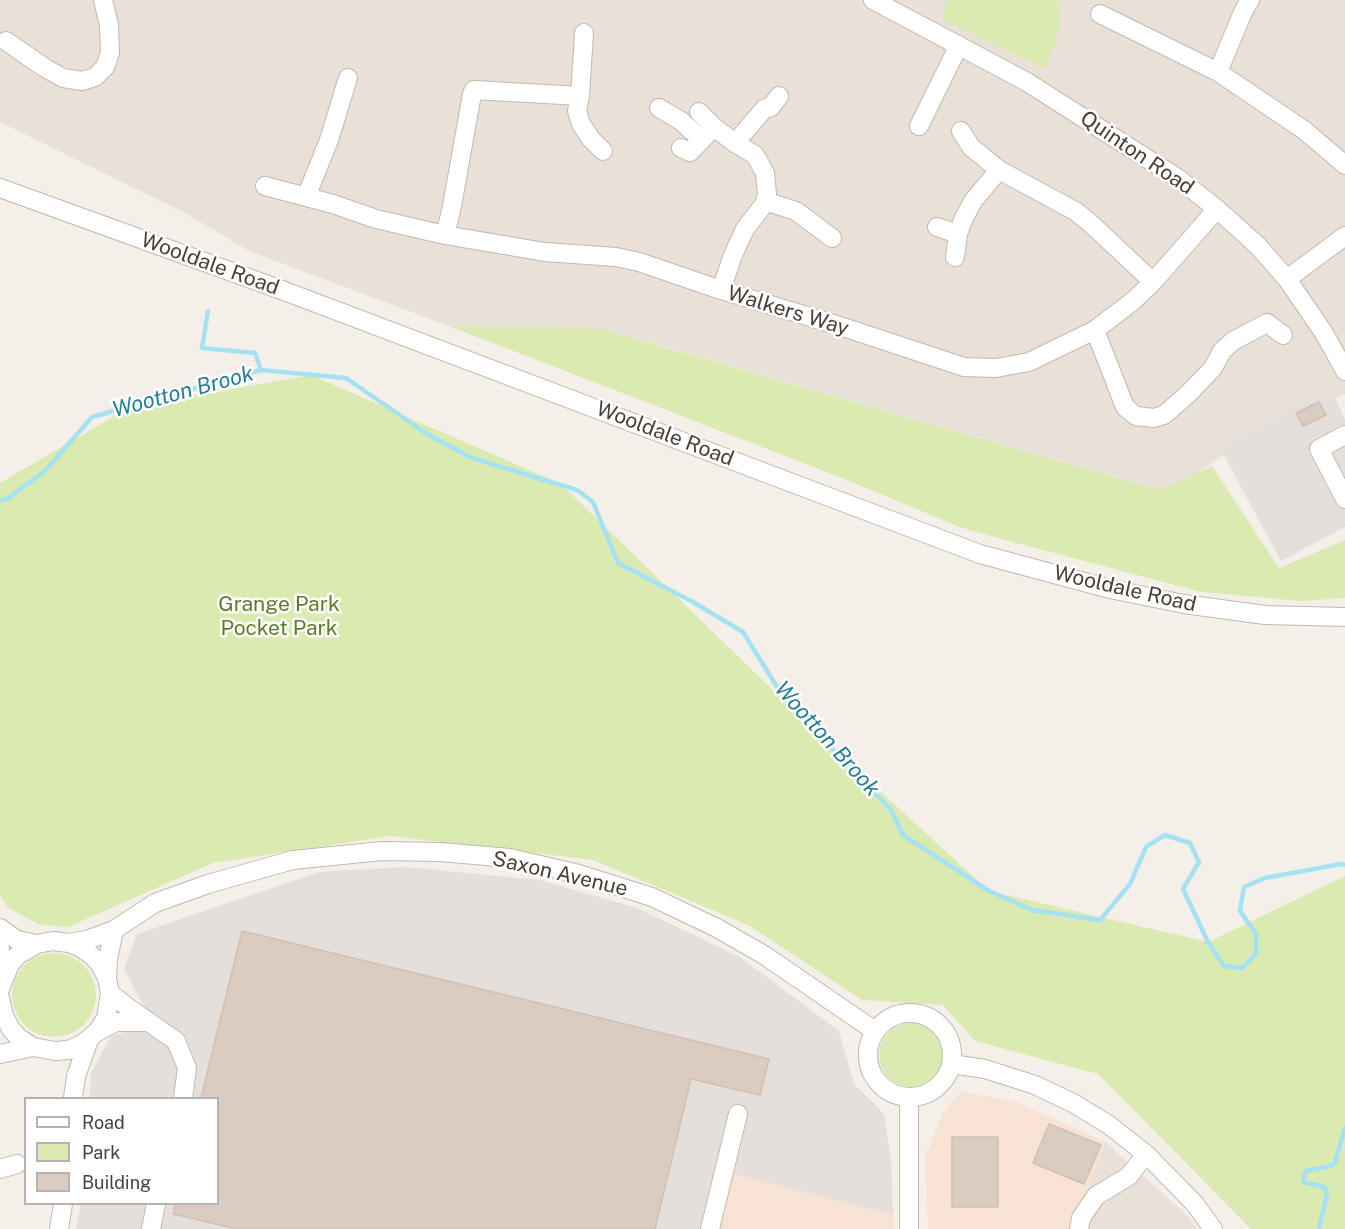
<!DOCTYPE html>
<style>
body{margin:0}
#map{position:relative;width:1345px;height:1229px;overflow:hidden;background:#f5efe9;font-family:"Public Sans",sans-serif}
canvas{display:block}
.legend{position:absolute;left:24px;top:1097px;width:195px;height:108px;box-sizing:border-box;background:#fff;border:2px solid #b7b2af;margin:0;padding:8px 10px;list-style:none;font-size:18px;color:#4a3f37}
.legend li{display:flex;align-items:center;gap:12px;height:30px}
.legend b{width:30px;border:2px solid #b7b2af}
</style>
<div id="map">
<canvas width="1345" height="1229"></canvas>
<ul class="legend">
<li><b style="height:8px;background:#fff"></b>Road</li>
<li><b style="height:16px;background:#dbeab1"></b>Park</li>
<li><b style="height:16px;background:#daccc1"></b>Building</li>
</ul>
</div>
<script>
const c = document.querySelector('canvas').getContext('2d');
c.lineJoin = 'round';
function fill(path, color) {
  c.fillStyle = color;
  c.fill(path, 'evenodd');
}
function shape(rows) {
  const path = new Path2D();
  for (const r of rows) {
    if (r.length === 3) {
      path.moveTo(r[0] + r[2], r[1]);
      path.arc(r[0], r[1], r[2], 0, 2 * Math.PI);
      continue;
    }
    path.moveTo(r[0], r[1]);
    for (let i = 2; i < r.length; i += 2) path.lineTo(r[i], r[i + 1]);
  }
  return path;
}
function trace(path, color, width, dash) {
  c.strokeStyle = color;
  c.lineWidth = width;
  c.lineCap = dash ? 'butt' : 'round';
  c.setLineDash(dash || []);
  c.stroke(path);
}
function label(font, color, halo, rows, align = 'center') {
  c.font = font + ' "Public Sans",sans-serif';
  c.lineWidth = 5;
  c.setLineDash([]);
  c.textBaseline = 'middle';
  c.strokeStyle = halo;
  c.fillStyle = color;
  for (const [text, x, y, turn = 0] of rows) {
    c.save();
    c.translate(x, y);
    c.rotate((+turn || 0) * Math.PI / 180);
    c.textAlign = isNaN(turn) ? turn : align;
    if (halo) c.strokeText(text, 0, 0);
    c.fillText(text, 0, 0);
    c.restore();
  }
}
const residential = shape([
 [0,0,1345,0,1345,394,1255,434,1195,474,1160,490,645,341,576,329,449,326,249,251,187,214,0,122],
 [1105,1142,1187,1215,1197,1229,1073,1229]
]);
const commercial = shape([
 [962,1092,1017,1102,1105,1142,1073,1229,928,1229,925,1158,943,1113],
 [717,1170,893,1215,894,1229,702,1229]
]);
const industrial = shape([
 [1331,390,1345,419,1345,527,1281,561,1219,446],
 [406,867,540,880,637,908,740,957,839,1031,854,1084,884,1114,891,1159,893,1215,718,1170,702,1229,76,1229,81,1204,218,1204,218,1098,90,1098,91,1073,111,1036,141,1028,143,1005,124,969,137,934,319,872]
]);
const green = shape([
 [947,0,1058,0,1060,26,1046,69,942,19],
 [449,326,601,329,1160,490,1212,466,1279,568,1345,540,1345,598,1301,601,1201,592,979,533,960,527,837,476],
 [311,375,561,484,822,738,989,891,1208,942,1345,876,1345,1229,1251,1229,1098,1074,975,1041,943,1005,862,1000,748,925,593,860,391,836,213,863,68,927,40,925,7,907,0,895,0,483,130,407],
 [54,995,42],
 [911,1055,32]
]);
const stream = shape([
 [208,311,202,348,255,353,261,370],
 [0,500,7,499,46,470,92,417,261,370,346,378,427,434,472,458,577,490,593,502,618,563,693,602,743,632,784,698,891,810,903,835,989,891,1032,910,1100,920,1130,884,1146,847,1165,835,1190,843,1199,862,1183,889,1208,942,1224,966,1242,968,1256,954,1256,934,1240,911,1244,887,1265,878,1341,864,1345,865],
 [1319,1229,1327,1194,1326,1190,1324,1187,1304,1182,1303,1179,1306,1171,1331,1166,1335,1163,1345,1127]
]);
const building = shape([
 [1319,402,1326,415,1303,426,1296,413,1319,402],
 [242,931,769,1059,760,1095,691,1079,655,1229,237,1229,173,1214,176,1203,218,1203,218,1098,201,1098,242,931],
 [1049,1124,1101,1145,1084,1184,1033,1163,1049,1124],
 [952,1137,998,1137,998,1207,952,1207,952,1137]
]);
const minor = shape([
 [873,0,1027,82,1179,179,1217,209,1258,246,1287,279,1324,333,1345,371],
 [1100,14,1218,72,1243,12,1250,0],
 [6,41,45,68,63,78,82,81,95,77,105,67,110,53,109,25,103,0],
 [1218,72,1304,130,1345,165],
 [580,96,577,111,581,124,591,139,603,151],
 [659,108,681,121,702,140],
 [699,112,714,127],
 [919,126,959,45],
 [961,131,971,147,999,170,1075,211,1088,221,1153,282],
 [735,143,764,109,771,107,779,96],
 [681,148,690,152,714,127,735,143,755,155,765,173,767,194,765,203,745,229,733,255,721,290],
 [265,186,333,204,376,219,445,235,545,252,616,257,639,262,721,290,840,326,964,367,996,368,1029,362,1095,330,1133,301,1153,282,1217,209],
 [0,188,279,289,980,554,1110,589,1184,604,1265,615,1345,617],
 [306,197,329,140,348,78],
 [765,201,796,211,832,238],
 [937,227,958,234],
 [445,235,452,206,472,94,474,90,580,96,584,33],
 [955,257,958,234,963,220,973,201,999,170],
 [1287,279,1345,236],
 [1095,330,1125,407,1136,416,1154,418,1164,415,1188,394,1213,368,1222,351,1233,341,1267,323,1283,335],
 [1345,435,1319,449,1345,499],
 [0,928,17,940,37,944],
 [69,943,87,940,114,930,155,903,208,884,293,860,382,851,440,852,510,858,579,874,652,897,717,928,764,955,875,1031],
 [0,948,2,978],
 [107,978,108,959,114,930],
 [0,989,10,964,18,955,37,944,53,941,69,943,81,948,91,955,99,963,107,978,110,993,106,1018,97,1032,81,1045,68,1050,55,1051,33,1047,19,1038,11,1029,4,1016,0,998],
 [110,993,130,1009,176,1041,187,1068,183,1098],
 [910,1055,42],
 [97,1032,116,1022,149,1022],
 [0,1054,33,1047],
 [952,1064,985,1069,1035,1085,1073,1103,1109,1125,1146,1154,1195,1204,1213,1229],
 [73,1098,76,1076,89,1040],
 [0,1169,17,1164],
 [59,1229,63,1204],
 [151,1229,156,1204],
 [710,1229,738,1114],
 [909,1229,909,1098],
 [1079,1229,1081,1218,1096,1196,1129,1176,1146,1154]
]);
const streetNames = [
 ["Quinton Road",1137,153,34],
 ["Wooldale Road",210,264,20],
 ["Walkers Way",788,311,17],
 ["Wooldale Road",665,434,21],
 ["Wooldale Road",1125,589,13],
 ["Saxon Avenue",560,874,13]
];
const parkNames = [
 ["Grange Park",279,605],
 ["Pocket Park",279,629]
];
const waterNames = [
 ["Wootton Brook",183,392,-15],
 ["Wootton Brook",827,739,48]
];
fill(residential, '#e9e0d7');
fill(commercial, '#f7e2d4');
fill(industrial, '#e5dfdb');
fill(green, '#dbeab1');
trace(stream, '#a4e2f3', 4.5);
fill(building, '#daccc1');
trace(building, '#d2bfb1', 1.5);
trace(minor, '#c4b8ae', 20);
trace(minor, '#fff', 18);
label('21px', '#4a3f37', '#fff', streetNames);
label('21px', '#597e27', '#fff', parkNames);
label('italic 22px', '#267e98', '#fff', waterNames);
</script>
